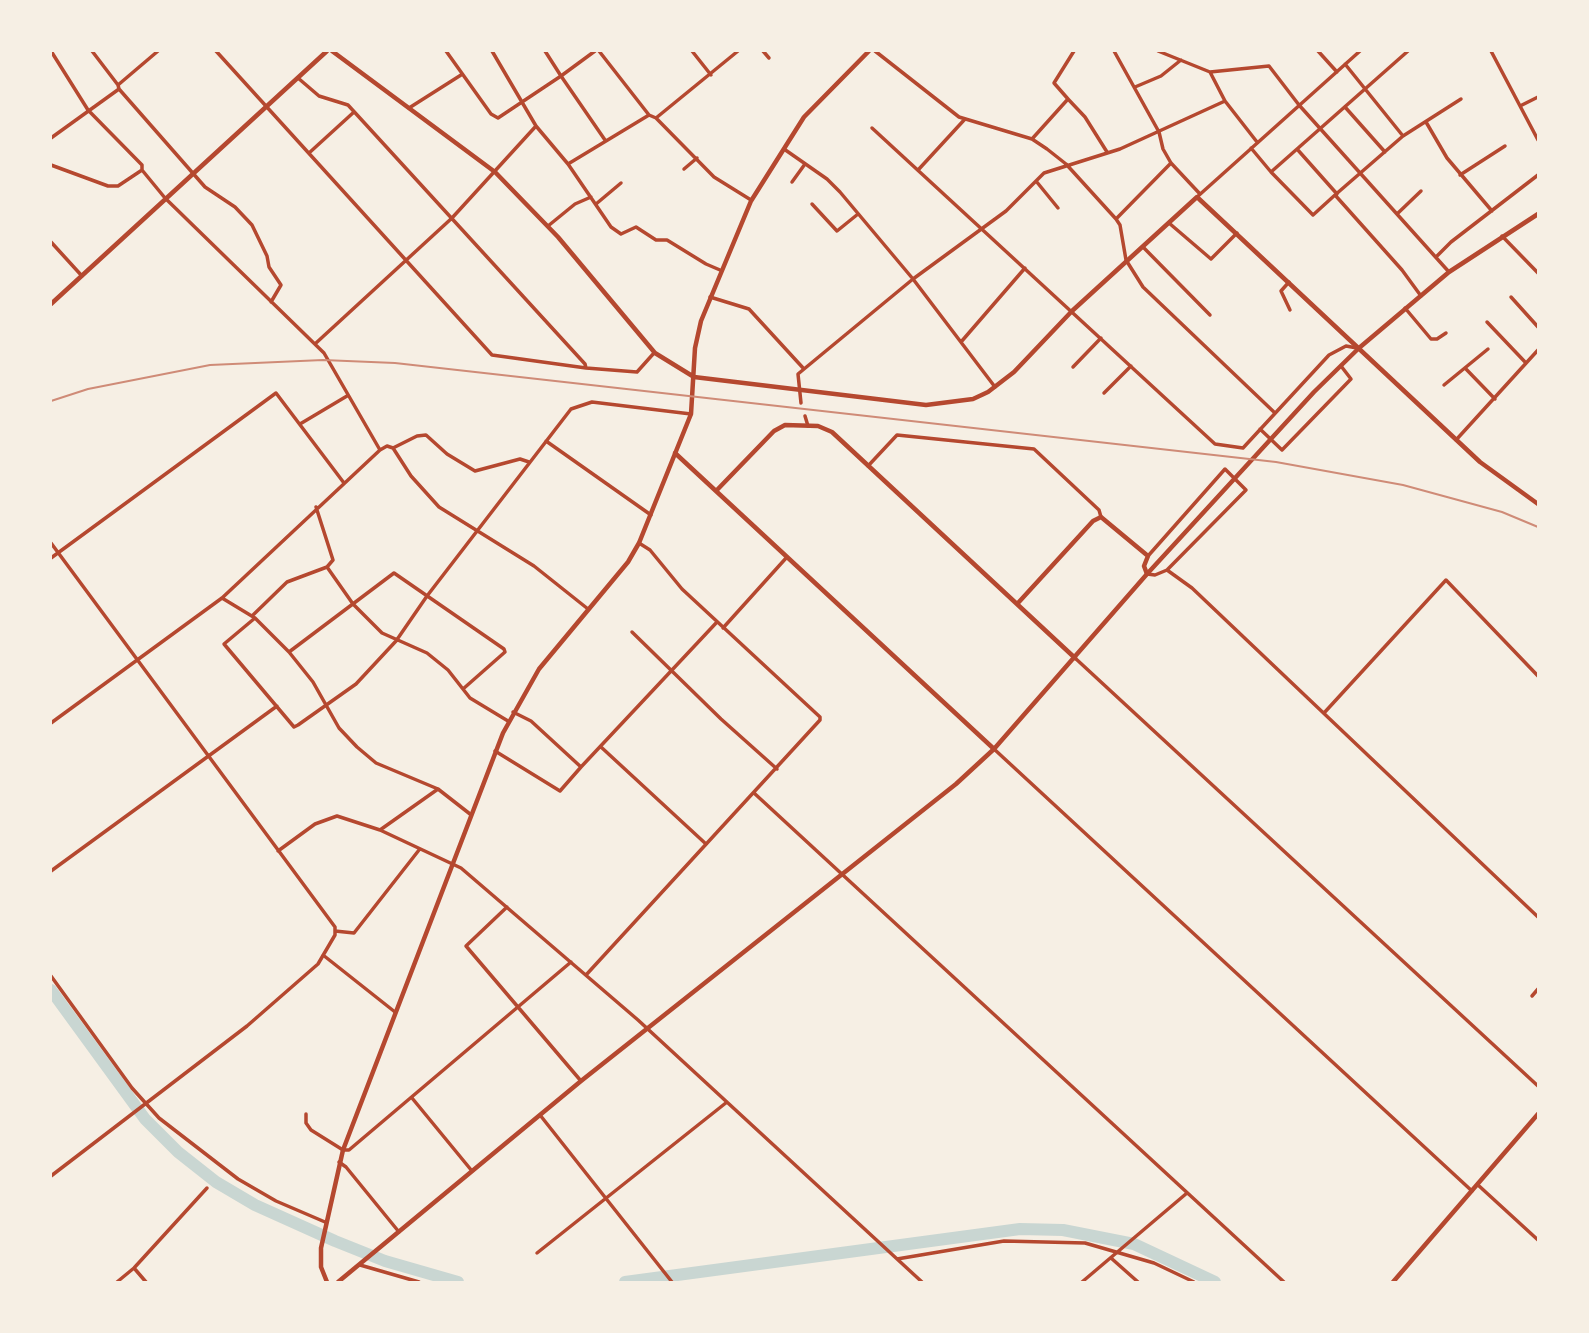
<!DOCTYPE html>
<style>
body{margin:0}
#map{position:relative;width:1589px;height:1333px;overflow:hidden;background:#f6efe4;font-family:"Crimson Pro",serif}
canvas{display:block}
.frame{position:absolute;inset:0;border:52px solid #f6efe4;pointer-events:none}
</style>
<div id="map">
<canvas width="1589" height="1333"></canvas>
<div class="frame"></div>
</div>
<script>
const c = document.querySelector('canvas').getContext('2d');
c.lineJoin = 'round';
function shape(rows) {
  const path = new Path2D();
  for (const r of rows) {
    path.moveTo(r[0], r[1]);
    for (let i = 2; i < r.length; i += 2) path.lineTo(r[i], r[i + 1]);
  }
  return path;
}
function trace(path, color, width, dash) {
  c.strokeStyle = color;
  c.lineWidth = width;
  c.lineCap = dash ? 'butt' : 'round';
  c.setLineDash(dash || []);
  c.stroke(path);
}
const river = shape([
 [51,990,145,1119,178,1152,216,1182,255,1205,335,1241,385,1261,458,1282],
 [625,1282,1020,1229,1063,1230,1134,1244,1215,1282]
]);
const minor = shape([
 [51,51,88,110,142,165,142,170,165,198,324,353,380,450],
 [92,51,118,85],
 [216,51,492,355,586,368,637,372,654,353],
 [446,51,491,114,498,118,561,76,545,51],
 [492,51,536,126,568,164,611,227,621,234,636,227,656,240,667,240,706,264,720,270],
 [595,51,561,76,605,140],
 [599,51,649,115],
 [692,51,711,75],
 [763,51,769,58],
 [875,51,959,117,1032,139,1047,149,1066,164,1116,219,1171,163],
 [1114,51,1159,132,1163,149,1171,163,1200,194],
 [1158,51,1210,72,1269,66,1299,105,1449,272],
 [1318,51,1337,72],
 [1491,51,1538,140],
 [1345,64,1403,136],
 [1210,72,1225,101,1257,142],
 [298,78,319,96,348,105,585,364,586,368],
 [1135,87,1161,76,1181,60],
 [119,89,118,85,158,51],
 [1068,99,1085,117,1107,152],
 [1520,106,1538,97],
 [1345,107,1385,152],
 [409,108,461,75],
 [656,118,738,51],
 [1426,122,1447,158,1492,211],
 [872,128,1215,444,1243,448,1329,355,1346,346,1357,348],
 [51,138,119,89,205,187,235,207,252,225,267,256,269,267,281,285,271,302],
 [1032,139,1068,99,1054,83,1074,51],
 [1251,148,1271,172,1408,51],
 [784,149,827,179,840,192,913,279,995,387],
 [1297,149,1337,194],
 [309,153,354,112],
 [568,164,649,115,656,118,714,177,751,200],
 [51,165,108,186,118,186,142,170],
 [684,169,697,158],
 [919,169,965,119],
 [1271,172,1313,215,1335,195,1402,270,1421,296],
 [1460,175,1505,146],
 [1036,181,1058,208],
 [792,182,805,164],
 [1335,195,1403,136,1461,99],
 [1197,197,1360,51],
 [596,204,621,183],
 [812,204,837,231,858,214],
 [1397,214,1421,191],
 [1116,219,1120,225,1126,260,1143,287,1275,413],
 [1169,223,1211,259,1237,233],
 [548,226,575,204,591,197],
 [1502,236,1538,273],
 [51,242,82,276],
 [1143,247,1210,315],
 [1436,257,1451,242,1538,175],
 [1289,282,1281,291,1290,310],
 [710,297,749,309,804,369],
 [1511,297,1538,327],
 [1405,308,1431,339,1437,339,1446,333],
 [1487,322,1526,363],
 [961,342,1025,268],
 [316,343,452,218,536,126],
 [1073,367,1101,338],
 [1465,368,1495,399],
 [1444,385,1488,349],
 [1104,393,1131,366],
 [801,403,798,374,913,279,1006,211,1044,173,1120,149,1225,101],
 [805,416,808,426],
 [300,424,347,396],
 [1260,429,1282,450,1351,379,1341,366],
 [1456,440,1538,350],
 [546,441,651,515],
 [393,448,411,476,439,507,534,566,588,609],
 [868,466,897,435,1034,449,1099,510,1101,517],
 [51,543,335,927,335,935,318,964,247,1026,51,1176],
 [51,558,276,393,344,483],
 [327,567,353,604,382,633,427,653,448,670,470,698,508,721],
 [1167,570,1192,588,1538,917],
 [1147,574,1155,575,1167,570,1246,490,1225,469,1148,556],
 [222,598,255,618,289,652,313,682,339,728,357,747,376,763,438,789,470,814],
 [252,616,287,582,327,567,333,560,316,507],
 [255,618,224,644,294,727,298,725,356,684,396,641,427,596,571,409,592,402,691,414],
 [723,628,787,557],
 [632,632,721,719,777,769],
 [289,652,394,573,504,649,505,652,463,689],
 [1075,658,1538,1086],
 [513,712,531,721,581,767,717,622],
 [1324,713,1446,580,1538,676],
 [51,723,222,598,380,450,387,446,393,448,417,436,426,435,447,454,475,471,520,459,529,462],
 [601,747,706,844],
 [994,749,1472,1191],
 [495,751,560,791,581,767],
 [754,793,1284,1282],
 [380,830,438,789],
 [278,851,315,824,337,816,380,830,461,868,638,1020,922,1282],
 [51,871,277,706],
 [507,907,466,946,581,1081],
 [335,931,354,933,419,850],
 [323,955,395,1012],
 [586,975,820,720,820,717,682,589,650,550,639,543],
 [51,976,132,1088,159,1118,238,1179,276,1201,325,1222],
 [1532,996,1538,989],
 [412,1098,472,1171],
 [306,1114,306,1123,311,1130,343,1150,349,1150,571,962],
 [540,1115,672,1282],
 [339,1162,346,1167,399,1232],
 [1478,1185,1538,1240],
 [537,1253,727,1102],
 [1111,1258,1138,1282],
 [897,1259,1004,1241,1085,1243,1154,1263,1194,1282],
 [360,1265,419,1282],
 [134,1268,146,1282],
 [117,1282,134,1268,207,1188],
 [1082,1282,1187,1193]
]);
const tertiary = shape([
 [694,377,926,405,973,399,988,392,1014,372,1072,311,1197,197,1480,462,1538,504],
 [675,453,994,749],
 [716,491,774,431,785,425,818,426,832,432,1075,658],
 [1018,603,1093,521,1101,517,1148,556,1144,566,1147,574],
 [1393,1282,1538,1114]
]);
const secondary = shape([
 [332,51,495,172,558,237,655,353,694,377],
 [51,304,327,51],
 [327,1282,321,1267,321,1248,343,1150,503,733,539,669,628,562,639,543,691,414,695,348,701,321,751,201,804,117,869,51],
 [338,1282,581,1081,956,784,994,749,1147,574,1314,392,1359,348,1449,272,1538,214]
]);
const rail = shape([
 [51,401,88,389,210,365,323,360,395,363,1276,462,1403,485,1502,512,1538,527]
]);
trace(river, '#c9d6d2', 12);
trace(minor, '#b5482f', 3.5);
trace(tertiary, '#b5482f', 4.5);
trace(secondary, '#b5482f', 4.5);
trace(rail, '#cf8b77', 2);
</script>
